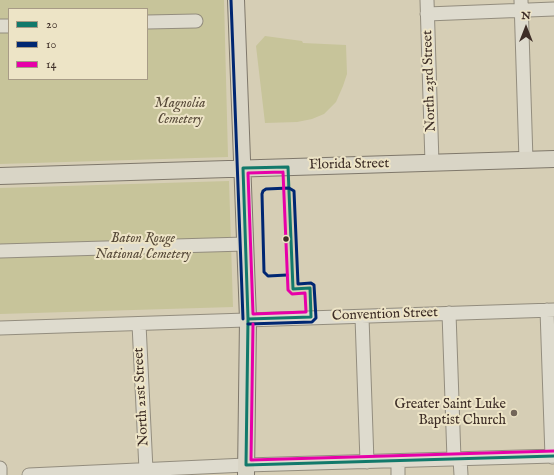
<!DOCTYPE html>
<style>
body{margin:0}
#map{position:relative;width:554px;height:475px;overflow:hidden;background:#d6ceb5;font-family:"IM FELL English",serif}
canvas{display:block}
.legend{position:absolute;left:8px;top:8px;width:140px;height:72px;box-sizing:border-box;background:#ede4c6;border:1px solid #a79b86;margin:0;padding:5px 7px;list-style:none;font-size:12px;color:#3e2e27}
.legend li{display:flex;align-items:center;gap:8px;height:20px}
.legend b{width:20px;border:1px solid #a79b86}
.north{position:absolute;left:506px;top:8px;width:40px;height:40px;-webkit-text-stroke:3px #ede4c6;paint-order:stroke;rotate:0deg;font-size:11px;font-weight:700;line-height:16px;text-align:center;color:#3e2e27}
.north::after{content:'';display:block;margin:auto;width:14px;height:18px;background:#3e2e27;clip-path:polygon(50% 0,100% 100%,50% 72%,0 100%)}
</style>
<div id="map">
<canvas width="554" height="475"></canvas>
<ul class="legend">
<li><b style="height:5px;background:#12796b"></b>20</li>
<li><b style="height:5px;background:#002772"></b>10</li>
<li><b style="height:5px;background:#e700a8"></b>14</li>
</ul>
<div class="north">N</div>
</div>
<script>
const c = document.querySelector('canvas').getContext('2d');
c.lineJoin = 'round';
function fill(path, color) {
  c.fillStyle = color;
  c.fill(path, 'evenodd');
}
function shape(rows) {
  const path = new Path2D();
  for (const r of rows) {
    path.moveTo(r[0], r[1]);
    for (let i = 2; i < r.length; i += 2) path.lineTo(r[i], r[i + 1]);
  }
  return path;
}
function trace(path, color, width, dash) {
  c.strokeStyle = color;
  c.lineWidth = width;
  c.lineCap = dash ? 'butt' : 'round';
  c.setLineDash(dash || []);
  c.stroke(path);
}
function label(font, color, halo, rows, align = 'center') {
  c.font = font + ' "IM FELL English",serif';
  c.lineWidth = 4;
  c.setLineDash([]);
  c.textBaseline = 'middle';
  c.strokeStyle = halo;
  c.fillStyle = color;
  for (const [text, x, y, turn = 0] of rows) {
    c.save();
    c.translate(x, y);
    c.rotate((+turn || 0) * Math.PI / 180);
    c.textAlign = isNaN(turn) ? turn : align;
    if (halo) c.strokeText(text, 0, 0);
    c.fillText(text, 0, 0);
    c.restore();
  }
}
const green = shape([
 [0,0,224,0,228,157,0,164],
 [9,9,147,9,147,79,9,79],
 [265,36,302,41,303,43,346,45,347,74,343,86,336,102,324,114,312,119,297,122,265,123,256,46],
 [229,181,233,307,0,314,0,188]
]);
const minor = shape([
 [427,0,432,163],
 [521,0,526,160],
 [427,14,554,9],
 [147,22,196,21],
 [0,26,9,26],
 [0,251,245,244],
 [547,310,552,457],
 [449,313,454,459],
 [362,317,367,462],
 [139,324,146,470],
 [0,328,554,310],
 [460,459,461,475],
 [398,462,398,475],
 [0,468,0,475],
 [29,475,246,465,554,456]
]);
const major = shape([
 [236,0,248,319,246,475],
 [0,176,554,159]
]);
const bus1 = shape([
 [243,168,248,319,246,465],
 [243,168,288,167,293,289,310,288,311,317,248,319],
 [246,465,554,456]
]);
const bus2 = shape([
 [231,0,243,319],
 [248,324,312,322,316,318,314,285,311,283,298,284,294,191,289,188,266,189,263,191,262,194,264,272,268,276,287,275]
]);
const bus3 = shape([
 [283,172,288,290,292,294,305,293,306,312,253,314,248,173,283,172],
 [253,324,251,460,554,451]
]);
const markers = [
 [286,239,3.5,"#3e2e27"],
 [514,413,4,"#736659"]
];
const streetNames = [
 ["North 23rd Street",430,81,-92],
 ["Florida Street",349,165,-1],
 ["Convention Street",385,315,-2],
 ["North 21st Street",142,397,-93]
];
const parkNames = [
 ["Magnolia",180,104],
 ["Cemetery",180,120],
 ["Baton Rouge",143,239],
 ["National Cemetery",143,255]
];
const poiNames = [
 ["Greater Saint Luke",506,405],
 ["Baptist Church",506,421]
];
fill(green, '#c7c49a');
trace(minor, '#938d7e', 15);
trace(major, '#7f786b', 18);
trace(minor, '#dedbce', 13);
trace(major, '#d9d5c6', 16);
trace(bus1, '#12796b', 3);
trace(bus2, '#002772', 3);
trace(bus3, '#e700a8', 3);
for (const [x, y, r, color] of markers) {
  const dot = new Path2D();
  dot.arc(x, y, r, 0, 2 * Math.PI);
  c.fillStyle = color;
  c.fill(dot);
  trace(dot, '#ede4c6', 1.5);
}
label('14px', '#3e2e27', '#ede4c6', streetNames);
label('italic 14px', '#574a39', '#ede4c6', parkNames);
label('14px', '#3e2e27', '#ede4c6', poiNames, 'right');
</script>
